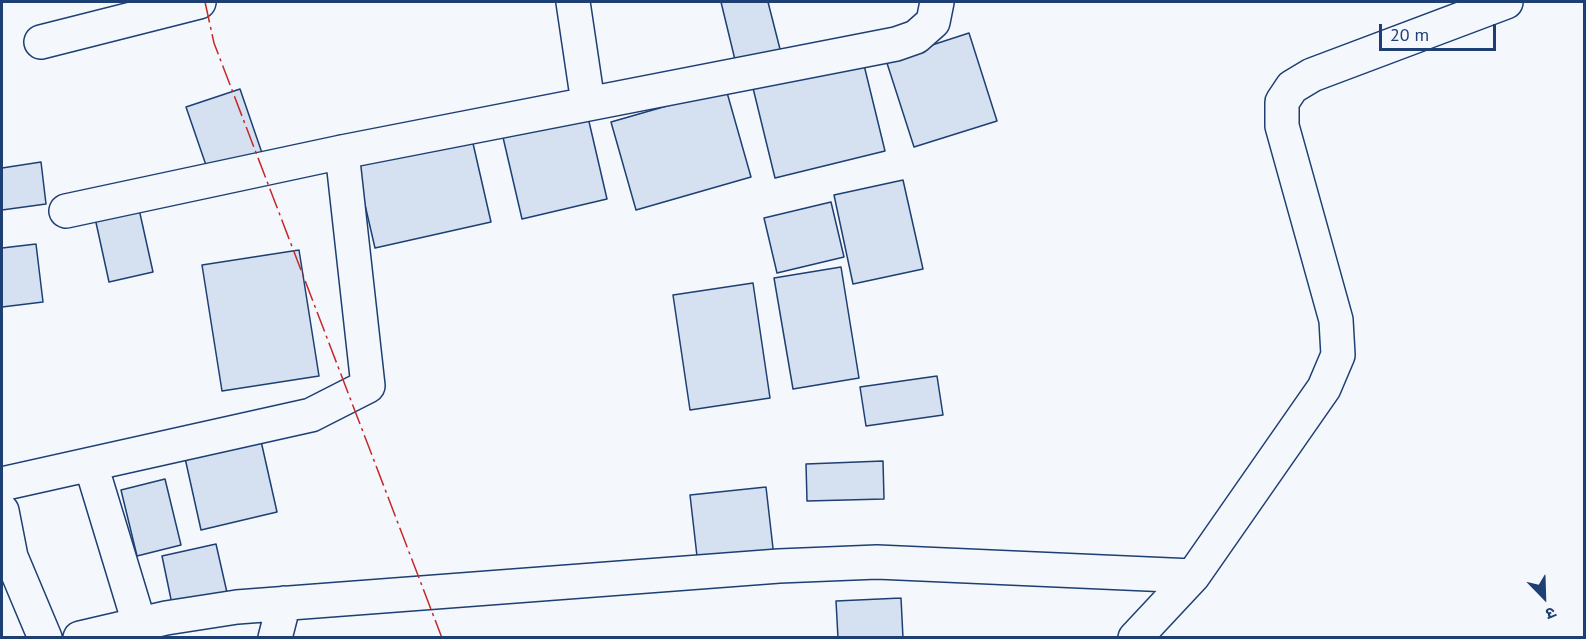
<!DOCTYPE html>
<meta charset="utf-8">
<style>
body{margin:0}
#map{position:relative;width:1586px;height:639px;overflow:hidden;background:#f4f7fb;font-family:"PT Sans","Noto Sans Devanagari",sans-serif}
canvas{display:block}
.frame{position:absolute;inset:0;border:3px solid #1d3f73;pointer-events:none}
.north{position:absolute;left:1514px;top:567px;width:60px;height:60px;-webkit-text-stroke:4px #f4f7fb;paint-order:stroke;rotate:157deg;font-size:16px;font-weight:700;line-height:24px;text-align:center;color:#1d3f73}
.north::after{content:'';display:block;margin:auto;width:21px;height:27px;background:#1d3f73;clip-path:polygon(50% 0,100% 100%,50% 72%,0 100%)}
.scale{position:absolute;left:1379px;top:24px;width:117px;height:27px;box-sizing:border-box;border:3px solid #1d3f73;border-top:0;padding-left:8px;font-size:18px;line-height:21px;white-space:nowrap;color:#1d3f73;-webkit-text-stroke:4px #f4f7fb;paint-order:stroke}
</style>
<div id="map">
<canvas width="1586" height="639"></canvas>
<div class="frame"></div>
<div class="north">उ</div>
<div class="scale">20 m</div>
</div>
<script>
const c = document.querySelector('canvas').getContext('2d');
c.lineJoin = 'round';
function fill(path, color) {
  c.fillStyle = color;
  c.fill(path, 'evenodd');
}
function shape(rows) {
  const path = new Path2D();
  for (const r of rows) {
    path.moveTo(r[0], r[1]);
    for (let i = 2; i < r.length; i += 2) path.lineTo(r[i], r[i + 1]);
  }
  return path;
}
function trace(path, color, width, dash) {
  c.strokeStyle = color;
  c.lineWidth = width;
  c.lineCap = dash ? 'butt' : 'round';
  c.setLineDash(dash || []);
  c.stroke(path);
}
const building = shape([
 [721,2,768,2,781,53,736,64,721,2],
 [969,33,997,121,914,147,886,60,969,33],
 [863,61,885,151,775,178,753,88,863,61],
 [240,89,262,153,208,171,186,107,240,89],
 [726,89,751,177,636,210,611,122,726,89],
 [587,113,607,199,522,219,502,133,587,113],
 [472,139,491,222,375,248,356,166,472,139],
 [41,162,46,204,2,210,2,168,41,162],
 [903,180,923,269,853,284,834,195,903,180],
 [831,202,844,257,777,273,764,218,831,202],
 [139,209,153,272,109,282,95,218,139,209],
 [36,244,43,302,2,307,2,248,36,244],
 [299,250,319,376,222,391,202,265,299,250],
 [841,267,859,378,793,389,774,278,841,267],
 [753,283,770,398,690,410,673,295,753,283],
 [937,376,943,415,866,426,860,387,937,376],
 [261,441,277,512,201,530,185,458,261,441],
 [883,461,884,499,807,501,806,464,883,461],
 [165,479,181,545,137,556,121,490,165,479],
 [766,487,774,557,698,565,690,495,766,487],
 [216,544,228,597,173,609,162,556,216,544],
 [901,598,903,638,838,638,836,601,901,598]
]);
const street = shape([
 [573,2,588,103],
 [41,42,199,2],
 [66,211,342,152,896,44,916,37,933,22,937,2],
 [91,465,139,623],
 [2,484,311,415,368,386,342,152],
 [2,511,11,557,45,638],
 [80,638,166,618,237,607,779,566,877,562,1193,576],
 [275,638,284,603],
 [1135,638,1193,576,1324,388,1338,355,1336,320,1282,126,1282,102,1292,87,1312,75,1506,2]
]);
const power = shape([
 [205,2,214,43,442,638]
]);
fill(building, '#d5e0f0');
trace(building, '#1d3f73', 1.5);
trace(street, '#1d3f73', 36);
trace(street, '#f4f7fb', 33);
trace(power, '#c62828', 1.5, [21, 4.5, 3, 4.5]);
</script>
